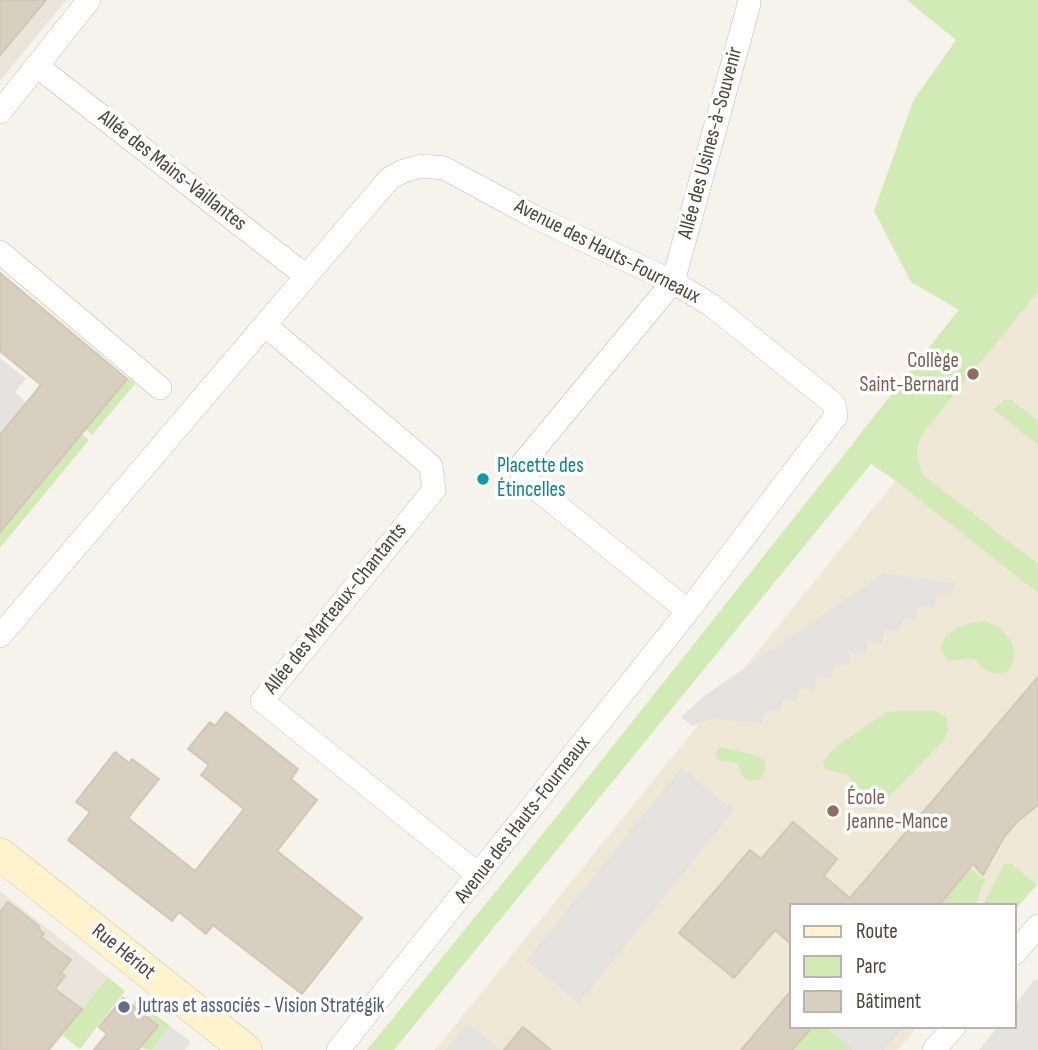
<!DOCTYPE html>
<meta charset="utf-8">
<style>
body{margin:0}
#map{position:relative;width:1038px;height:1050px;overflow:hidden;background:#f6f3ec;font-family:"Sofia Sans Condensed",sans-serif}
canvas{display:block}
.legend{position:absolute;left:789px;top:903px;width:228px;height:126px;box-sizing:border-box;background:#fff;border:2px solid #b7b4b0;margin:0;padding:9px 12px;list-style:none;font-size:21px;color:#4b4439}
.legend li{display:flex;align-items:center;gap:14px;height:35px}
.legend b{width:35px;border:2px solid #b7b4b0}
</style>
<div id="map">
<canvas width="1038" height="1050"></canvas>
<ul class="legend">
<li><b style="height:9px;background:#fff3cd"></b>Route</li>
<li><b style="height:19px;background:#d2eab5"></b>Parc</li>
<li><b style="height:19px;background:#d8cfc1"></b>Bâtiment</li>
</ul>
</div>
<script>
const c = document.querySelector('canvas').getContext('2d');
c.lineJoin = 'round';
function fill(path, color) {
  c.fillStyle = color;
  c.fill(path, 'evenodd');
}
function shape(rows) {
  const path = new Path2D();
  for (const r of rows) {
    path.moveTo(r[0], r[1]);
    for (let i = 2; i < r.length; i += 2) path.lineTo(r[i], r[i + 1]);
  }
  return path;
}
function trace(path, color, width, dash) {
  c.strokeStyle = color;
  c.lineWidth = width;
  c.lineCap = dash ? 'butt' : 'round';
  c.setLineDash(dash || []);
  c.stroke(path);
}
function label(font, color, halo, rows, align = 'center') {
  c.font = font + ' "Sofia Sans Condensed",sans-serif';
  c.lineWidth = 7;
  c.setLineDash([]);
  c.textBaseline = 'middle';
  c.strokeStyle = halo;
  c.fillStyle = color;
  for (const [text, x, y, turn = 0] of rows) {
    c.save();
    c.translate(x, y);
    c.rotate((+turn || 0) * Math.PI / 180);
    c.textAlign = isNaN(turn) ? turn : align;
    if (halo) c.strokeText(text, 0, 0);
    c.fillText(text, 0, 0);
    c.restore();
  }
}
const residential = shape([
 [0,0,66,0,0,81],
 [0,891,108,977,51,1050,0,1050]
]);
const education = shape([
 [1038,211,1038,883,1015,910,1015,905,791,905,791,1027,917,1027,898,1050,435,1050,902,473,857,437]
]);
const green = shape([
 [907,0,1038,0,1038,292,926,429,919,441,917,453,922,474,1038,564,1038,593,896,481,871,464,394,1050,367,1050,566,805,959,310,911,282,874,211,913,101,956,40],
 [128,378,135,384,92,435,85,429],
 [1005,400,1011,400,1038,421,1038,445,993,409],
 [82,434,89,440,0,548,0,532],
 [985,621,1000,628,1011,641,1015,653,1012,667,1004,673,992,673,982,668,976,660,969,658,953,661,947,659,942,651,941,645,945,637,957,628,970,623],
 [903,711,936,711,947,718,948,729,944,740,883,803,873,810,864,808,856,803,852,782,848,775,825,769,823,762,834,748,887,712],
 [721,747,759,756,765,763,765,771,760,779,751,781,744,778,737,763,719,760,715,757,716,752],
 [1004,864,1011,864,1037,885,1015,910,1015,905,983,905],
 [970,868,985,880,975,905,939,905],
 [108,977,125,991,80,1049,62,1035],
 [136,1000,170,1026,152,1050,140,1048,158,1026,132,1006],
 [812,1027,826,1027,853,1050,792,1050]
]);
const parking = shape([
 [0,358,26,379,15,392,27,403,0,435],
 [884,573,955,583,951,597,937,595,934,608,919,607,916,620,903,619,899,632,885,630,882,643,868,641,865,655,850,653,849,665,835,664,831,678,817,676,814,690,800,688,796,701,783,700,779,712,765,711,762,723,711,719,692,726,681,717,704,696],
 [681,768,734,810,579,1003,526,961],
 [1035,979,1038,982,1038,1050,979,1050,997,1027,1015,1027,1015,1005],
 [467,1024,477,1031,501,1050,446,1050],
 [170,1026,191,1042,185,1050,152,1050],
 [826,1027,903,1027,884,1050,853,1050]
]);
const building = shape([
 [0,0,46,0,0,55,0,0],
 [0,273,127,379,0,532,0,435,41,385,0,351,0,273],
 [1038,677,1038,805,1017,822,1004,837,983,875,973,864,939,905,791,905,791,944,775,930,734,978,679,933,750,850,761,859,793,822,837,859,824,876,850,898,1038,677],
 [226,712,298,769,291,779,317,800,277,851,362,918,302,994,213,925,206,934,179,912,172,921,68,840,90,812,76,802,115,752,129,763,132,759,159,779,128,818,195,871,244,809,201,775,209,765,188,749,210,722,215,726,226,712],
 [8,902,39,926,38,928,44,934,41,937,71,960,61,973,65,976,55,989,82,1009,48,1050,0,1050,0,912,8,902],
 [791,991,791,1027,812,1027,792,1050,741,1050,791,991],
 [123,998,158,1026,138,1050,94,1050,107,1034,99,1027,123,998],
 [523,1027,551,1050,504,1050,523,1027]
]);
const street = shape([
 [37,66,306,276],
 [0,112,89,0],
 [0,252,160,388],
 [265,325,431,466,434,490,262,701,479,875],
 [688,611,528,482,522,475,522,464,673,282,749,4],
 [0,636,389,179,403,171,422,166,444,168,533,216,673,282,711,305,834,404,836,416,688,611,338,1050],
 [1015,953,1038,926],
 [934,1050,954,1027]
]);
const secondary = shape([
 [0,854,246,1050]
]);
const markers = [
 [973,374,7,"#8d6e63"],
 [483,479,7,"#0f9aa8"],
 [833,811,7,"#8d6e63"],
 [124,1007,7,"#5c6f8a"]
];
const streetNames = [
 ["Allée des Usines-à-Souvenir",711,143,-75],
 ["Allée des Mains-Vaillantes",172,171,38],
 ["Avenue des Hauts-Fourneaux",607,252,27],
 ["Allée des Marteaux-Chantants",336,609,-51],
 ["Avenue des Hauts-Fourneaux",523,820,-52],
 ["Rue Hériot",123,952,39]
];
const educationNames = [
 ["Collège",959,362],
 ["Saint-Bernard",959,386],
 ["École",847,799,"left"],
 ["Jeanne-Mance",847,823,"left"]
];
const cultureNames = [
 ["Placette des",497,467],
 ["Étincelles",497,491]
];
const serviceNames = [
 ["Jutras et associés - Vision Stratégik",138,1007]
];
fill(residential, '#eae5da');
fill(education, '#efe8d6');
fill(green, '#d2eab5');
fill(parking, '#e5e3e0');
fill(building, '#d8cfc1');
trace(building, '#d3c7b4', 2);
trace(street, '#c2bbae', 24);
trace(secondary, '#d6c79b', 33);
trace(street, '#fff', 23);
trace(secondary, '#fff3cd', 32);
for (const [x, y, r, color] of markers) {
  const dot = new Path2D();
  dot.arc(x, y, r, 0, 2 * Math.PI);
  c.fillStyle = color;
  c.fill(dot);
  trace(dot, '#fff', 2.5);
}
label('21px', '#4b4439', '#fff', streetNames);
label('21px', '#785e54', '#fff', educationNames, 'right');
label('21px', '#0d838f', '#fff', cultureNames, 'left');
label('21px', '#4e5e75', '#fff', serviceNames, 'left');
</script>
